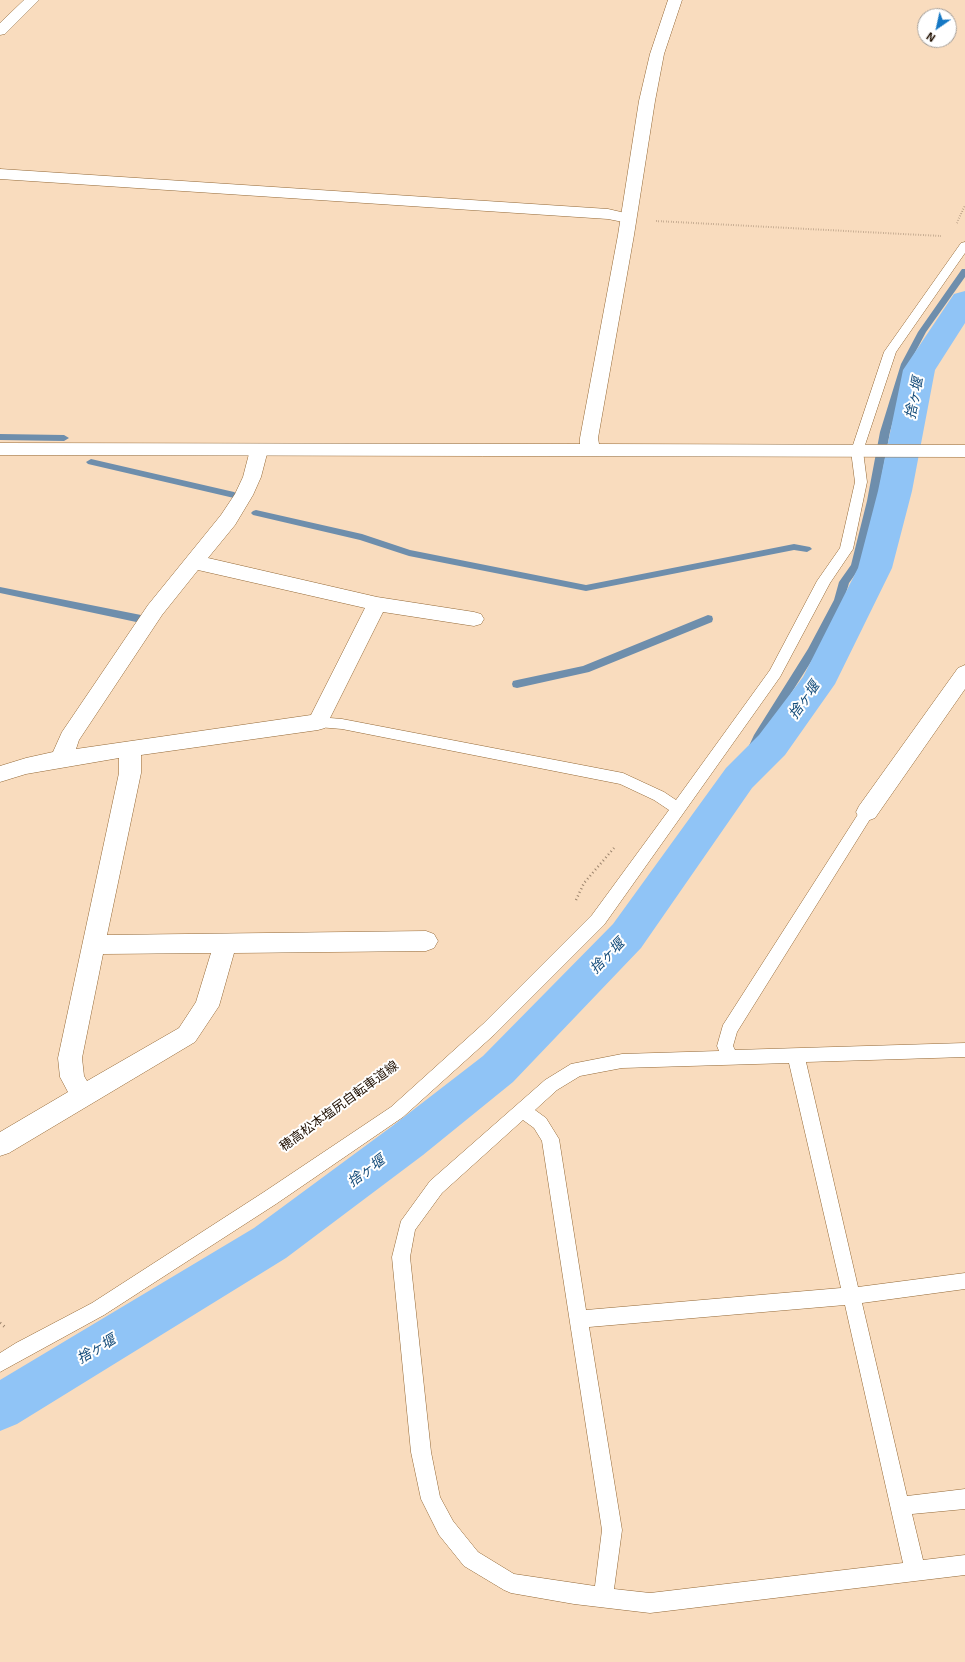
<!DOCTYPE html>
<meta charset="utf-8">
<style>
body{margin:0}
#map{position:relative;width:965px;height:1662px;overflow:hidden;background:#f9dcbe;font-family:"Exo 2",sans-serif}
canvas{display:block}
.north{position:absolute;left:917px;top:8px;width:40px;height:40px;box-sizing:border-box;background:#fff;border:1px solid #a59f99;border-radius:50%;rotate:214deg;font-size:11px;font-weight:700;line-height:16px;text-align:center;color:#1f0f00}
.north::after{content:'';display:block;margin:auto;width:14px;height:18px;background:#1578c4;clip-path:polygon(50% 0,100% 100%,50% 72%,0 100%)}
</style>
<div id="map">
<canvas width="965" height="1662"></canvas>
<div class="north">N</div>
</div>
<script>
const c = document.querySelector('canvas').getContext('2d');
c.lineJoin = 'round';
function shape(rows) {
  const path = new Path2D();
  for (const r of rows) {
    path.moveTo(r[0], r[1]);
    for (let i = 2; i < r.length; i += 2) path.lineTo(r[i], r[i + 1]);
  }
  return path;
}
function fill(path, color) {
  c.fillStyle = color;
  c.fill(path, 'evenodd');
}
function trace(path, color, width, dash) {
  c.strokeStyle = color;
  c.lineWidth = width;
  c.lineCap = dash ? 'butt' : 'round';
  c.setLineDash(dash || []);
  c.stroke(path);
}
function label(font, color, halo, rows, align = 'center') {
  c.font = font + ' "Exo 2","Noto Sans JP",sans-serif';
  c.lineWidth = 4;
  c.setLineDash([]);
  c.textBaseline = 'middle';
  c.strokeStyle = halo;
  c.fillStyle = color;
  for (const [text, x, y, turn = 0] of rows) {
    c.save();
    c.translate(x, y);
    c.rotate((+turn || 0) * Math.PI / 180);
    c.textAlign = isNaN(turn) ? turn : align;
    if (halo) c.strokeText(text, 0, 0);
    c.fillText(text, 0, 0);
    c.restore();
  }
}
const stream = shape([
 [962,269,965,269,965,277,926,332,909,364,890,432,877,501,861,566,849,583,844,600,816,654,764,736,743,781,739,782,735,781,734,778,754,735,808,649,834,600,839,582,851,565,867,501,880,432,901,364,918,332,962,269],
 [0,434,64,435,69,438,64,441,0,440,0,434],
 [91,459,234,492,239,495,234,498,88,464,86,462,91,459],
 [256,510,362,534,410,550,586,585,794,544,810,547,812,549,807,552,794,550,586,591,409,556,360,540,253,515,251,513,253,511,256,510],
 [0,587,141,615,145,616,146,619,145,622,141,623,0,593,0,587],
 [708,615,712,616,713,619,712,622,589,672,517,688,513,687,512,684,513,681,517,680,583,666,708,615]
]);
const canal = shape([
 [965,291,965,323,935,370,912,491,892,568,835,684,785,755,752,788,641,948,513,1082,423,1155,286,1258,17,1424,0,1431,0,1380,254,1228,391,1127,483,1056,613,924,726,768,759,735,803,677,858,568,878,491,903,370,954,294,965,291]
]);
const pathFar2 = shape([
 [656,221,941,236],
 [957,223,965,205]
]);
const pathFar1 = shape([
 [576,900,584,883,614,848]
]);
const path = shape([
 [0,1323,5,1327]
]);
const service = shape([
 [965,242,965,253,896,352,863,451,867,482,853,549,830,583,780,677,604,925,495,1034,403,1117,276,1204,104,1315,0,1372,0,1353,16,1343,92,1303,264,1192,391,1107,483,1024,592,915,669,810,654,800,620,784,342,729,318,727,313,726,311,722,313,718,318,717,342,719,623,773,664,792,676,800,770,670,817,581,840,548,855,482,851,451,884,352,961,243,965,242],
 [867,806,872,808,874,812,872,816,737,1032,733,1046,735,1050,965,1043,965,1057,806,1062,858,1287,965,1273,965,1289,862,1303,907,1496,965,1489,965,1509,912,1514,923,1560,965,1555,965,1575,650,1613,574,1604,511,1593,504,1590,464,1566,439,1535,421,1499,411,1452,392,1257,401,1221,430,1181,545,1080,571,1064,622,1054,719,1051,717,1046,723,1025,862,808,867,806],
 [789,1063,841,1288,586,1310,559,1139,546,1118,535,1110,557,1090,580,1076,622,1068,789,1063],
 [523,1120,534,1128,542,1141,602,1530,595,1586,514,1574,478,1552,453,1521,440,1497,431,1452,410,1257,415,1230,442,1193,523,1120],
 [845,1305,903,1563,650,1593,614,1589,622,1530,589,1327,845,1305]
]);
const minor = shape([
 [24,0,39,0,5,34,0,35,0,23,24,0],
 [0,169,608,209,634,215,636,218,634,221,628,223,608,219,0,179,0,169],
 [259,444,265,446,268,450,261,477,253,495,235,525,208,558,377,597,474,612,481,614,484,619,481,624,474,626,383,612,325,728,318,730,141,755,141,773,107,935,426,931,434,934,438,941,434,948,426,951,234,953,219,1006,195,1042,9,1153,0,1156,0,1132,68,1092,60,1077,58,1058,119,773,119,758,26,774,0,782,0,766,26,758,53,752,62,732,148,605,221,515,235,494,243,477,250,450,253,446,259,444],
 [198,570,365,608,311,715,76,749,79,740,162,615,198,570],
 [211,953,196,1002,179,1028,87,1081,84,1076,82,1058,103,954,211,953],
 [965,665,965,689,875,818,867,821,859,818,856,812,859,806,958,668,965,665]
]);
const tertiary = shape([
 [668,0,682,0,664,54,655,101,634,235,598,438,599,444,965,445,965,457,0,455,0,443,580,444,580,438,618,235,639,101,650,54,668,0]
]);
const streetNames = [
 ["穂高松本塩尻自転車道線",339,1106,-36]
];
const waterNames = [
 ["捨ヶ堰",914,398,-79],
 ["捨ヶ堰",804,700,-55],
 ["捨ヶ堰",607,956,-46],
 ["捨ヶ堰",366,1171,-37],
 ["捨ヶ堰",96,1349,-31]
];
fill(stream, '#6e8eac');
fill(canal, '#90c4f6');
trace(service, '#936836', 1);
trace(minor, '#936836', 1);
trace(tertiary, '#936836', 1);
trace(pathFar2, '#99816a', 2, [0.5, 2]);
trace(pathFar1, '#99816a', 2.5, [1, 3]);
trace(path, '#99816a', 3, [1, 3.5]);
fill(service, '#fff');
fill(minor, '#fff');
fill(tertiary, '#fff');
label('13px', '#1f0f00', '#fff', streetNames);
label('italic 14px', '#144c7a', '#fff', waterNames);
</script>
